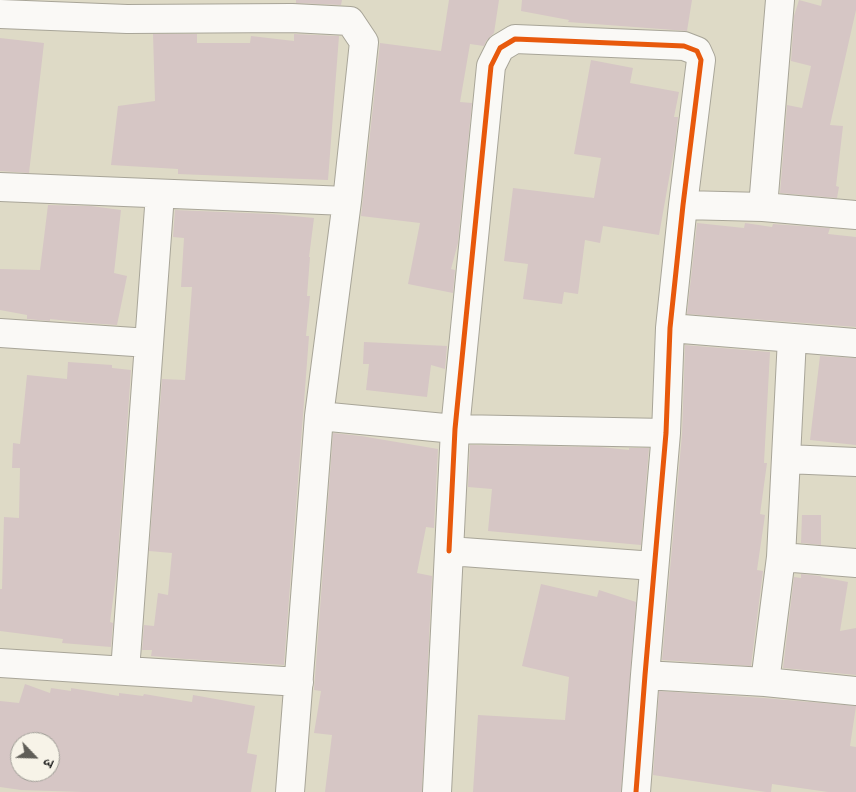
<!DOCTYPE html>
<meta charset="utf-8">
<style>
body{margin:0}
#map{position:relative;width:856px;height:792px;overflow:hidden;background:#dedac6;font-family:"Old Standard TT","Noto Serif Devanagari",serif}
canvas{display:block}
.north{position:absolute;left:10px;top:732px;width:50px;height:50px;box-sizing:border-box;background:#f7f3e8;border:1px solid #9f9d96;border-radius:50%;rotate:114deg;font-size:14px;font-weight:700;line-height:20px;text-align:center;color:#1c1c1c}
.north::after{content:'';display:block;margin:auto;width:18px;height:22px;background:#605e58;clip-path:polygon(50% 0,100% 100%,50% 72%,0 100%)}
</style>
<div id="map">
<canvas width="856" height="792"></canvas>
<div class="north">उ</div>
</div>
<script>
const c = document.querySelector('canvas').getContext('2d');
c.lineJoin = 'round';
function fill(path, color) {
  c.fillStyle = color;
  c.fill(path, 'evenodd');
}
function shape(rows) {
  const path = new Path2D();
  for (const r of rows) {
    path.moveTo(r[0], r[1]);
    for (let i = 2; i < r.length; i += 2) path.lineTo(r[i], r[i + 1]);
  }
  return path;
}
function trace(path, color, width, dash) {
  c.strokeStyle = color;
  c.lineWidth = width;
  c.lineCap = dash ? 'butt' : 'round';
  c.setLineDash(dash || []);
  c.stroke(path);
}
const building = shape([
 [296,0,342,0,341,5,296,3],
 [449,0,499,0,494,33,486,41,484,46,470,44,460,102,472,103,458,243,451,269,455,270,453,293,408,284,420,223,361,216,380,43,441,51],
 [522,0,692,0,687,31,568,22,569,20,521,11],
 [799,0,821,6,822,0,856,0,856,10,830,125,843,126,836,186,839,187,837,198,780,193,787,105,802,108,811,66,791,61,794,16],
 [153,34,197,34,197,43,250,43,251,36,294,41,294,34,339,36,328,180,178,174,178,169,111,165,118,106,155,101],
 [0,38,44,43,29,173,0,171],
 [591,60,633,68,630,83,679,92,674,117,678,117,675,145,659,235,603,226,600,243,585,240,578,294,564,292,562,304,523,299,528,264,504,261,513,188,594,198,601,158,574,154],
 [48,205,91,206,121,210,114,273,127,276,117,325,88,323,50,319,50,321,27,319,27,315,0,310,0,269,40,270],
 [175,210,272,214,314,218,309,257,310,257,307,296,310,296,306,336,309,336,284,665,185,659,151,656,152,650,142,650,144,625,154,626,158,593,168,595,172,553,149,551,162,379,185,380,192,287,181,287,184,238,173,237],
 [697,223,744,228,745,223,772,227,773,224,830,228,828,234,856,237,856,327,687,314],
 [364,342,447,346,445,369,431,365,427,397,366,390,369,364,363,364],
 [685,345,770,352,764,463,767,463,760,514,765,515,757,570,763,571,751,666,662,660,682,434],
 [820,356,856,358,856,445,810,440],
 [68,362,112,365,112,368,131,370,117,570,110,622,113,623,111,647,62,643,63,639,0,631,0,589,2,589,4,517,19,518,20,468,12,468,13,443,20,444,27,375,67,379],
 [333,433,361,436,438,449,434,528,426,527,417,573,432,576,422,792,325,792,332,735,314,733,321,691,314,690],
 [470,445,600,447,629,450,629,448,649,448,641,545,488,531,492,489,468,487],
 [802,515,821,515,821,545,801,543],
 [801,574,821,576,821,577,848,582,840,631,856,628,856,675,783,668,794,577,801,578],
 [541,584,597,597,599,590,636,602,621,792,473,792,478,715,565,720,569,677,522,666],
 [25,684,50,693,51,688,71,691,71,688,119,696,119,693,143,696,144,694,192,702,193,695,255,706,247,753,257,755,251,792,83,792,21,790,0,787,0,701,19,703],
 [20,742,50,742,50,772,20,772],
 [659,691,764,698,856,706,850,746,856,747,856,792,828,792,772,784,771,792,766,792,653,775]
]);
const minor = shape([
 [0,14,127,19,292,18,350,21,364,42,347,201,319,416,290,792],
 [0,187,347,201],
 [683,205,763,207,856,215],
 [763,207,780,0],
 [670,328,856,343],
 [0,333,149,343],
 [319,416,455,429,666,433],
 [786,459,856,462],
 [449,551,455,429,491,66,500,48,515,39,684,46,697,51,701,60,683,205,670,328,666,433,645,675,636,792],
 [781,557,792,338],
 [0,663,299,682],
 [125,671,160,194],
 [645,675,765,682,781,557,856,563],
 [765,682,856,691],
 [437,792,449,551,654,566]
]);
const cycleway = shape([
 [449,551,455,429,491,66,500,48,515,39,684,46,697,51,701,60,683,205,670,328,666,433,645,675,636,792]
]);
fill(building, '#d6c6c5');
trace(minor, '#a8a598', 30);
trace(minor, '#faf9f6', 28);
trace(cycleway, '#e8590c', 5);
</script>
